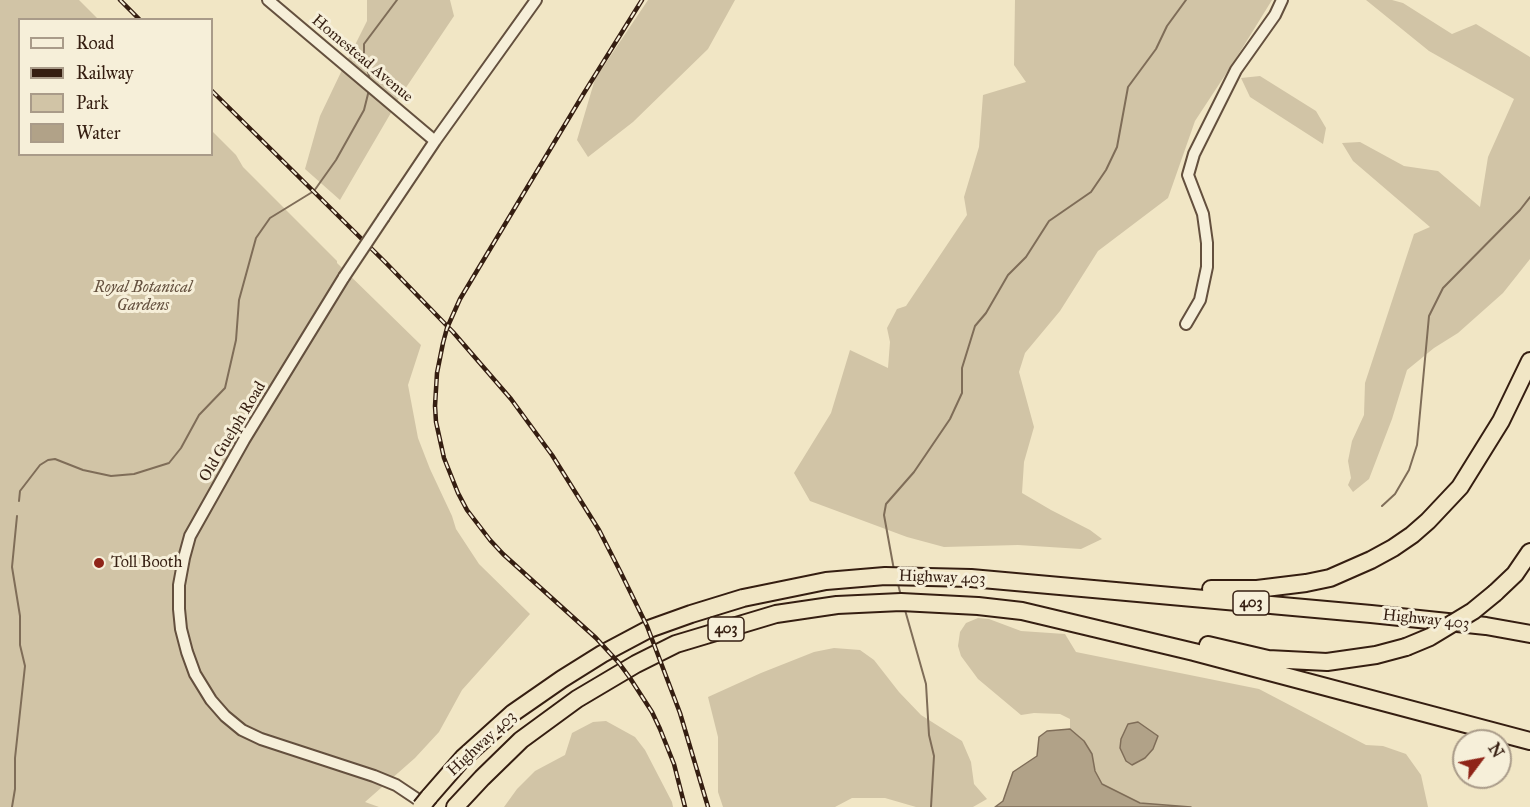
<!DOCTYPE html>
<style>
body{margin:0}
#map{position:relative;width:1530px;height:807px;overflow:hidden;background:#f1e6c5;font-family:"IM FELL Great Primer",serif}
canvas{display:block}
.legend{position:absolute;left:18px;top:18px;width:195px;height:138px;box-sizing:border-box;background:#f6efd9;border:2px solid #a99b89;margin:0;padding:8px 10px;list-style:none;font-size:18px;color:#351e11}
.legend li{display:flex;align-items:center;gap:12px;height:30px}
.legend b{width:30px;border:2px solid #a99b89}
.north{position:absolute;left:1452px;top:729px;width:60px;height:60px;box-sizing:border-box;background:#f6efd9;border:2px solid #a99b89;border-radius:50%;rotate:58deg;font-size:16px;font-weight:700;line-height:24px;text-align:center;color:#351e11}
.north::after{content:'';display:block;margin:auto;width:21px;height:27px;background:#8f2418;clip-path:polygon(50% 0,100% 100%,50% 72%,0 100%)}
</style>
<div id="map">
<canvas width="1530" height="807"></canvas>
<ul class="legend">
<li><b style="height:8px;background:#f6efd9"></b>Road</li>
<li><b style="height:8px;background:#351e11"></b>Railway</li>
<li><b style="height:16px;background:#d1c4a6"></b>Park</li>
<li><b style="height:16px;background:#b1a288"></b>Water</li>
</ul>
<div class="north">N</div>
</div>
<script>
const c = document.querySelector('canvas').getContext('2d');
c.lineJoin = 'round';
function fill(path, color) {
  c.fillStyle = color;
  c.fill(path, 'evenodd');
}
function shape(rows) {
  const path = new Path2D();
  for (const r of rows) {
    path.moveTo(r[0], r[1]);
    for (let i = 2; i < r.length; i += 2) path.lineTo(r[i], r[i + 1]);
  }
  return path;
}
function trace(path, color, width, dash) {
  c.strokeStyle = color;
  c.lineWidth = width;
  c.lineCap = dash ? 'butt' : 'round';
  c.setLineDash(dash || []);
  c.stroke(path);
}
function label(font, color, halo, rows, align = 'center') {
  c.font = font + ' "IM FELL Great Primer",serif';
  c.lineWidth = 6;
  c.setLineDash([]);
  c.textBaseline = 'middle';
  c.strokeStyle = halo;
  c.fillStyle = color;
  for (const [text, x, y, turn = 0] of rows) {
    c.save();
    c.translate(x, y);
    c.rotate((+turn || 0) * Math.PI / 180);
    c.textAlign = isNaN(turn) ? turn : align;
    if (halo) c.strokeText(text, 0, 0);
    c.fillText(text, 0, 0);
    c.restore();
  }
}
const green = shape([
 [0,0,79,0,98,19,20,20,20,154,212,154,212,131,236,155,243,167,337,261,337,263,421,345,408,385,418,438,430,469,452,516,456,529,479,564,530,614,462,690,439,732,415,758,365,802,379,807,0,807],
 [367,0,450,0,454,16,397,101,347,61,367,21],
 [648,0,735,0,708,49,633,122,588,157,577,140,595,79],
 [1015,0,1272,0,1235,60,1195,121,1168,198,1098,251,1060,311,1025,353,1019,372,1034,427,1024,462,1022,493,1051,510,1090,530,1102,539,1081,549,1018,545,944,547,907,537,810,501,794,473,831,413,850,350,888,368,890,342,887,328,897,309,906,306,967,215,964,197,979,147,983,95,1026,82,1014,65],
 [1366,0,1392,0,1403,3,1452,34,1476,24,1530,57,1530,259,1503,293,1458,333,1434,348,1407,370,1392,419,1369,479,1353,492,1348,485,1351,478,1348,461,1352,441,1364,415,1365,383,1414,234,1430,227,1353,161,1342,143,1360,142,1404,166,1438,171,1480,207,1488,157,1514,99,1429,51],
 [342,70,392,111,340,200,305,169,320,116],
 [1260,76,1316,111,1326,128,1323,144,1250,97,1241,78],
 [978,618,989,619,1021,631,1065,634,1076,652,1259,689,1366,745,1383,746,1406,754,1421,775,1428,807,1190,807,1140,803,1102,784,1070,736,1070,719,1060,714,1034,713,1021,715,978,679,961,656,958,646,960,632,966,623],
 [834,648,860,650,874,660,899,692,921,715,962,741,971,762,974,784,987,799,973,807,916,807,885,798,852,798,835,807,723,807,718,792,718,737,708,697,761,673,814,652],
 [606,721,635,737,645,750,672,802,673,807,504,807,517,789,535,771,565,755,572,733,593,722]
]);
const water = shape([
 [1138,722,1158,736,1153,749,1145,758,1132,765,1126,761,1120,748,1121,739,1128,724,1138,722],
 [1070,729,1084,741,1092,754,1095,771,1102,784,1140,803,1191,807,995,807,1003,801,1013,772,1037,756,1039,737,1047,731,1070,729]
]);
const stream = shape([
 [370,81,364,53,364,44,397,0],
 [19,501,20,491,40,465,48,460,55,459,83,470,111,476,134,474,169,463,181,448,199,415,225,388,236,340,239,300,256,238,270,218,314,191,336,160,364,110,369,90],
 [1382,506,1395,494,1409,470,1417,445,1429,316,1443,288,1520,210,1530,197],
 [894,570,884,515,886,504,914,472,950,419,962,393,962,368,975,326,986,313,1008,275,1026,257,1049,221,1091,192,1106,170,1117,147,1128,87,1156,49,1167,26,1186,0],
 [898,584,901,596],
 [905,610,926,684,929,735,934,756,931,807],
 [12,807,15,789,15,758,25,666,20,645,20,616,12,567,17,516]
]);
const minor = shape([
 [268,0,435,141],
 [384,217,435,141,536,0],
 [344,277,244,440,190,536,184,558,179,585,179,609,181,629,187,652,195,674,211,700,225,716,242,730,261,739,374,776,396,785,417,799,426,807],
 [1186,324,1200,300,1207,267,1207,243,1203,214,1188,175,1194,154,1236,70,1275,15,1282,0]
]);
const highway = shape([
 [1211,589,1257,589,1306,583,1330,578,1371,560,1393,548,1412,535,1428,521,1460,487,1501,421,1530,361],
 [1495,593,1515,574,1530,552],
 [1208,645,1268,659,1327,662,1376,655,1406,647],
 [429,797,463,758,513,713,562,679,602,654,649,629,691,614,743,598,826,581,885,576,971,578,1371,614,1486,626,1530,634],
 [455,807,482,778,521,740,577,699,636,664,676,644,776,614,837,605,901,602,978,606,1022,611,1194,652,1530,741]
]);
const rail = shape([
 [120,0,140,20],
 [642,0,584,93,460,299,447,328,443,343,437,373,435,406,436,422,444,458,458,493,467,510,490,540,503,554,596,638,619,663,630,678,652,712,660,729,674,764,685,807],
 [212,91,386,263,453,332,511,399,552,455,599,530,620,571,647,626,680,713,708,807]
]);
const minorBridge = shape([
 [344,277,384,217]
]);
const highwayBridge = shape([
 [1406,647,1430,637,1473,611,1495,593],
 [421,807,429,797]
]);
const markers = [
 [99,563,6,"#8f2418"]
];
const shields = [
 [1251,603,36],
 [726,629,36]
];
const shieldNames = [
 ["403",1251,603],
 ["403",726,629]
];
const streetNames = [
 ["Homestead Avenue",362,59,40],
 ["Old Guelph Road",233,432,-59],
 ["Highway 403",942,578,2],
 ["Highway 403",1426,620,6],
 ["Highway 403",482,744,-43]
];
const parkNames = [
 ["Royal Botanical",143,288],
 ["Gardens",143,306]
];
const poiNames = [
 ["Toll Booth",111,563]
];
fill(green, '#d1c4a6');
fill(water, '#b1a288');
trace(water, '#7f6d58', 1.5);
trace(stream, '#7f6d58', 2);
trace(minor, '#64503e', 14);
trace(highway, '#351e11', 20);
trace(minor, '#f6efd9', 10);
trace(highway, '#f1e6c5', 16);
trace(rail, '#351e11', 4.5);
trace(rail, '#f6efd9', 2, [7]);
trace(minorBridge, '#64503e', 14, []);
trace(highwayBridge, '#351e11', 20, []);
trace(minorBridge, '#f6efd9', 10);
trace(highwayBridge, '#f1e6c5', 16);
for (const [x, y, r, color] of markers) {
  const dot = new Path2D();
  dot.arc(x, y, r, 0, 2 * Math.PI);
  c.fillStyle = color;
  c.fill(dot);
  trace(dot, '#f6efd9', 2);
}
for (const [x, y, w] of shields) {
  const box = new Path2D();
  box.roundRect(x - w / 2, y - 12, w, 24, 4.5);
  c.fillStyle = '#f6efd9';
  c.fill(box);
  trace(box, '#351e11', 1.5);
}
label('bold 15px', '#351e11', null, shieldNames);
label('16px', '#351e11', '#f6efd9', streetNames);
label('italic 16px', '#64503e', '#f6efd9', parkNames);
label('16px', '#351e11', '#f6efd9', poiNames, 'left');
</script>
